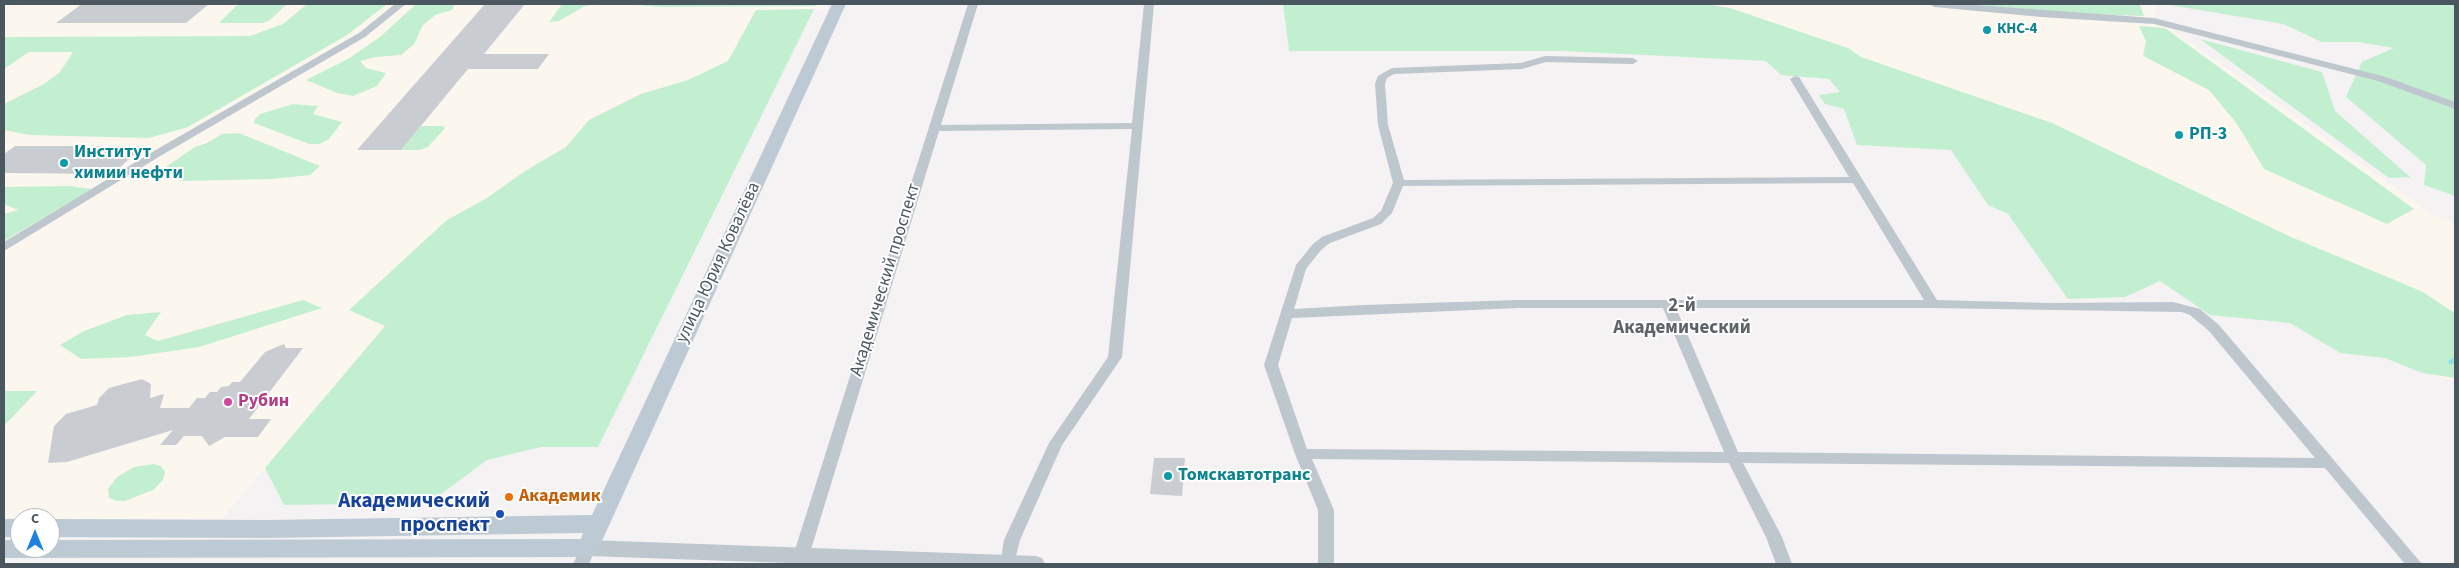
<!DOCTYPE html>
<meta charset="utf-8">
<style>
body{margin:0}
#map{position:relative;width:2459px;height:568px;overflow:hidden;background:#f4f2f2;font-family:"Source Sans 3",sans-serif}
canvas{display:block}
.frame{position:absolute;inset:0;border:5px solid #4a575f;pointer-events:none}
.north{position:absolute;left:10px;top:508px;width:50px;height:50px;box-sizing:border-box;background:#fff;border:1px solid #b7bcbf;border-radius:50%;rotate:0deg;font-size:14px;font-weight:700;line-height:20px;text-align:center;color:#4a575f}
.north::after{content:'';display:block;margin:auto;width:18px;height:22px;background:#1e81e2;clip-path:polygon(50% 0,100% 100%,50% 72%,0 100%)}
</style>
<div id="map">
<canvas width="2459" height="568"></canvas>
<div class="frame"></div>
<div class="north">С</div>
</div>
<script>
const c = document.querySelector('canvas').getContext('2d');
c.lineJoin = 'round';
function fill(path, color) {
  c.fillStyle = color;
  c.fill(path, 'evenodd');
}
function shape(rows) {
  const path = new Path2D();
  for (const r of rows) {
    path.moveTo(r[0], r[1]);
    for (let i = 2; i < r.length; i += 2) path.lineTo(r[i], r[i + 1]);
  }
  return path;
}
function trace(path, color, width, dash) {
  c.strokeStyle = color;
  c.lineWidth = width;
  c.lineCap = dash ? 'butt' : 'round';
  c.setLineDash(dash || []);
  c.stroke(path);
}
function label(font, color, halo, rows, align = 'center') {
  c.font = font + ' "Source Sans 3",sans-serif';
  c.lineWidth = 4;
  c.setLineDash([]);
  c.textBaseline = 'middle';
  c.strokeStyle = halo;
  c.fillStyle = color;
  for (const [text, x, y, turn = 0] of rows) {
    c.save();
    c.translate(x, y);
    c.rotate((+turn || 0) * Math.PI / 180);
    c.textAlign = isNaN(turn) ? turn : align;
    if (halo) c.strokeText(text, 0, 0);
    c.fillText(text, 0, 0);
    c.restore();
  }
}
const commercial = shape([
 [4,4,828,4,826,9,756,10,728,61,688,80,641,94,589,120,566,147,525,171,487,198,349,311,385,326,222,519,4,519],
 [1283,4,2154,4,2155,18,2435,216,2455,223,2455,381,2440,378,1841,64,1562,51,1289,51]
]);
const green = shape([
 [242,4,285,4,286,5,270,20,263,23,219,23,236,6],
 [307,4,387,4,347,35,188,127,149,138,29,135,4,130,4,104,44,84,60,72,73,52,29,52,4,69,4,37,250,36,283,24],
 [416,4,455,4,452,10,435,15,423,25,414,44,401,55,375,57,360,61,366,68,386,73,377,86,353,96,337,93,306,80,348,59,380,37],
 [562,4,603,4,585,6,559,21,549,22],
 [622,4,816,4,815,6,662,7],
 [1283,4,1707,4,1730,8,1848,48,1861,57,2052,123,2291,237,2421,291,2455,313,2455,378,2422,373,2385,358,2340,353,2290,323,2210,315,2160,281,2125,297,2068,299,2008,214,1988,205,1951,150,1857,145,1844,109,1825,104,1819,95,1840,92,1829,79,1781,75,1766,61,1562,51,1289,51],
 [1970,4,2140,4,2144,16,2031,12],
 [2164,4,2455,4,2455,196,2424,185,2426,165,2346,97,2362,62,2394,48,2358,42,2322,42,2283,24],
 [814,9,598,447,541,447,487,460,429,503,284,505,265,468,385,326,349,310,447,220,487,198,525,171,566,147,589,120,641,94,688,80,728,61,756,10],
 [2139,26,2165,28,2414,209,2387,224,2264,169,2237,124,2209,90,2143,56,2146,41],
 [2200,39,2322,72,2335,111,2410,177,2389,178],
 [293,104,318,106,313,114,342,122,329,139,319,144,309,144,254,123,255,119,260,114],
 [421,126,442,126,445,128,428,147,419,150,401,150],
 [239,133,320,166,310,175,272,179,183,181,157,173,195,147,207,143,222,134],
 [69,186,92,189,4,241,4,214,18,210,4,204,4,187],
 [303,300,322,308,199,347,131,357,81,359,60,345,84,331,127,315,161,312,145,335,158,341],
 [4,391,37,391,4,426],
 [154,464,161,466,165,472,163,480,153,490,125,501,117,501,109,498,108,489,117,477,134,467]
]);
const stream = shape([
 [2451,362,2455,360]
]);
const building = shape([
 [82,4,209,4,186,23,56,23],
 [485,4,525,4,484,54,549,54,538,69,468,69,401,150,357,150],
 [15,146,143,146,113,174,4,173,4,154],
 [284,344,286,348,303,348,249,419,271,419,258,437,225,437,209,446,202,436,184,436,176,445,160,445,173,430,67,462,48,463,54,426,66,414,97,405,99,398,109,388,142,379,151,384,150,398,164,394,160,408,189,408,197,398,205,398,210,392,217,392,221,387,229,386,232,382,240,382,265,352],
 [1154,458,1185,458,1182,496,1150,494]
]);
const minor = shape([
 [395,4,406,4,365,37,162,155,4,251,4,242,154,151,359,33,395,4],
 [968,4,978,4,941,125,1132,123,1144,4,1154,4,1122,357,1062,445,1020,540,1014,564,1000,564,1004,540,1049,443,1108,357,1132,129,939,131,809,556,806,560,801,562,796,560,793,556,968,4],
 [1929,4,1962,4,2154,18,2386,77,2455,102,2455,109,2378,81,2154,24,2041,17,1934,7,1929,4],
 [1545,56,1633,58,1638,61,1633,64,1546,62,1522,69,1394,74,1387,78,1385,84,1388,125,1404,180,1849,177,1790,79,1795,76,1799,77,1937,300,2050,303,2173,302,2200,309,2219,325,2422,564,2405,564,2325,468,1743,463,1782,537,1792,564,1776,564,1766,537,1729,463,1312,459,1334,510,1334,564,1318,564,1318,510,1295,454,1264,365,1296,265,1313,244,1322,237,1373,218,1381,211,1393,183,1378,125,1375,84,1378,76,1392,68,1521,63,1545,56],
 [1853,183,1924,300,1518,300,1365,305,1294,309,1306,269,1321,250,1330,243,1381,224,1392,213,1403,186,1853,183],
 [1518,308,1663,308,1724,452,1307,449,1278,365,1292,318,1518,308],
 [1676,308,1933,308,2182,312,2190,315,2209,331,2315,458,1738,452,1676,308],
 [588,542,593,544,596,548,589,564,573,564,583,544,588,542]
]);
const tertiary = shape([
 [588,540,1035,556,1042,558,1045,564,817,564,588,556,581,554,578,548,581,542,588,540]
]);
const secondary = shape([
 [832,4,846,4,596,554,588,557,4,558,4,540,20,540,20,548,50,548,50,540,581,539,583,533,266,538,50,537,50,519,266,520,592,515,832,4],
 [4,519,20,519,20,537,4,537,4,519]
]);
const markers = [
 [1987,30,5,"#0f9aa8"],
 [2179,135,5,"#0f9aa8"],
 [64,163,5,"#0f9aa8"],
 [228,402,5,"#d1479c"],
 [1168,476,5,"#0f9aa8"],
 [509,497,5,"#e8710a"],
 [500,514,5,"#1a4fb4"]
];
const farCulturenames = [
 ["КНС-4",1997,30]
];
const cultureNames = [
 ["РП-3",2189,135],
 ["Институт",74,153],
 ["химии нефти",74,174],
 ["Томскавтотранс",1178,476]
];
const streetNames = [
 ["улица Юрия Ковалёва",719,263,-65],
 ["Академический проспект",886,280,-73]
];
const hotelNames = [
 ["Рубин",238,402]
];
const foodNames = [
 ["Академик",519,497]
];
const neighbourhoodNames = [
 ["2-й",1682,307],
 ["Академический",1682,329]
];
const nearTransitnames = [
 ["Академический",490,502],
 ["проспект",490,526]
];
fill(commercial, '#fcf7ee');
fill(green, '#c3efd1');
trace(stream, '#91dfeb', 5);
fill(building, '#c9cdd1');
fill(minor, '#bec7ce');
fill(tertiary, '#bec7ce');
fill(secondary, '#becad3');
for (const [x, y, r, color] of markers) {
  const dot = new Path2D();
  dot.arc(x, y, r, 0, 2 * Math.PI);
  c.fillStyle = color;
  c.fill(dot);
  trace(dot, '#fff', 2);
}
label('bold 15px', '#0d838f', '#fff', farCulturenames, 'left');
label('bold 18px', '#0d838f', '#fff', cultureNames, 'left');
label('18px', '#4a575f', '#fff', streetNames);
label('bold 18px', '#b23c85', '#fff', hotelNames, 'left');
label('bold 18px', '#c56008', '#fff', foodNames, 'left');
label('bold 19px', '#5e6367', '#fff', neighbourhoodNames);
label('bold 21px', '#164399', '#fff', nearTransitnames, 'right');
</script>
